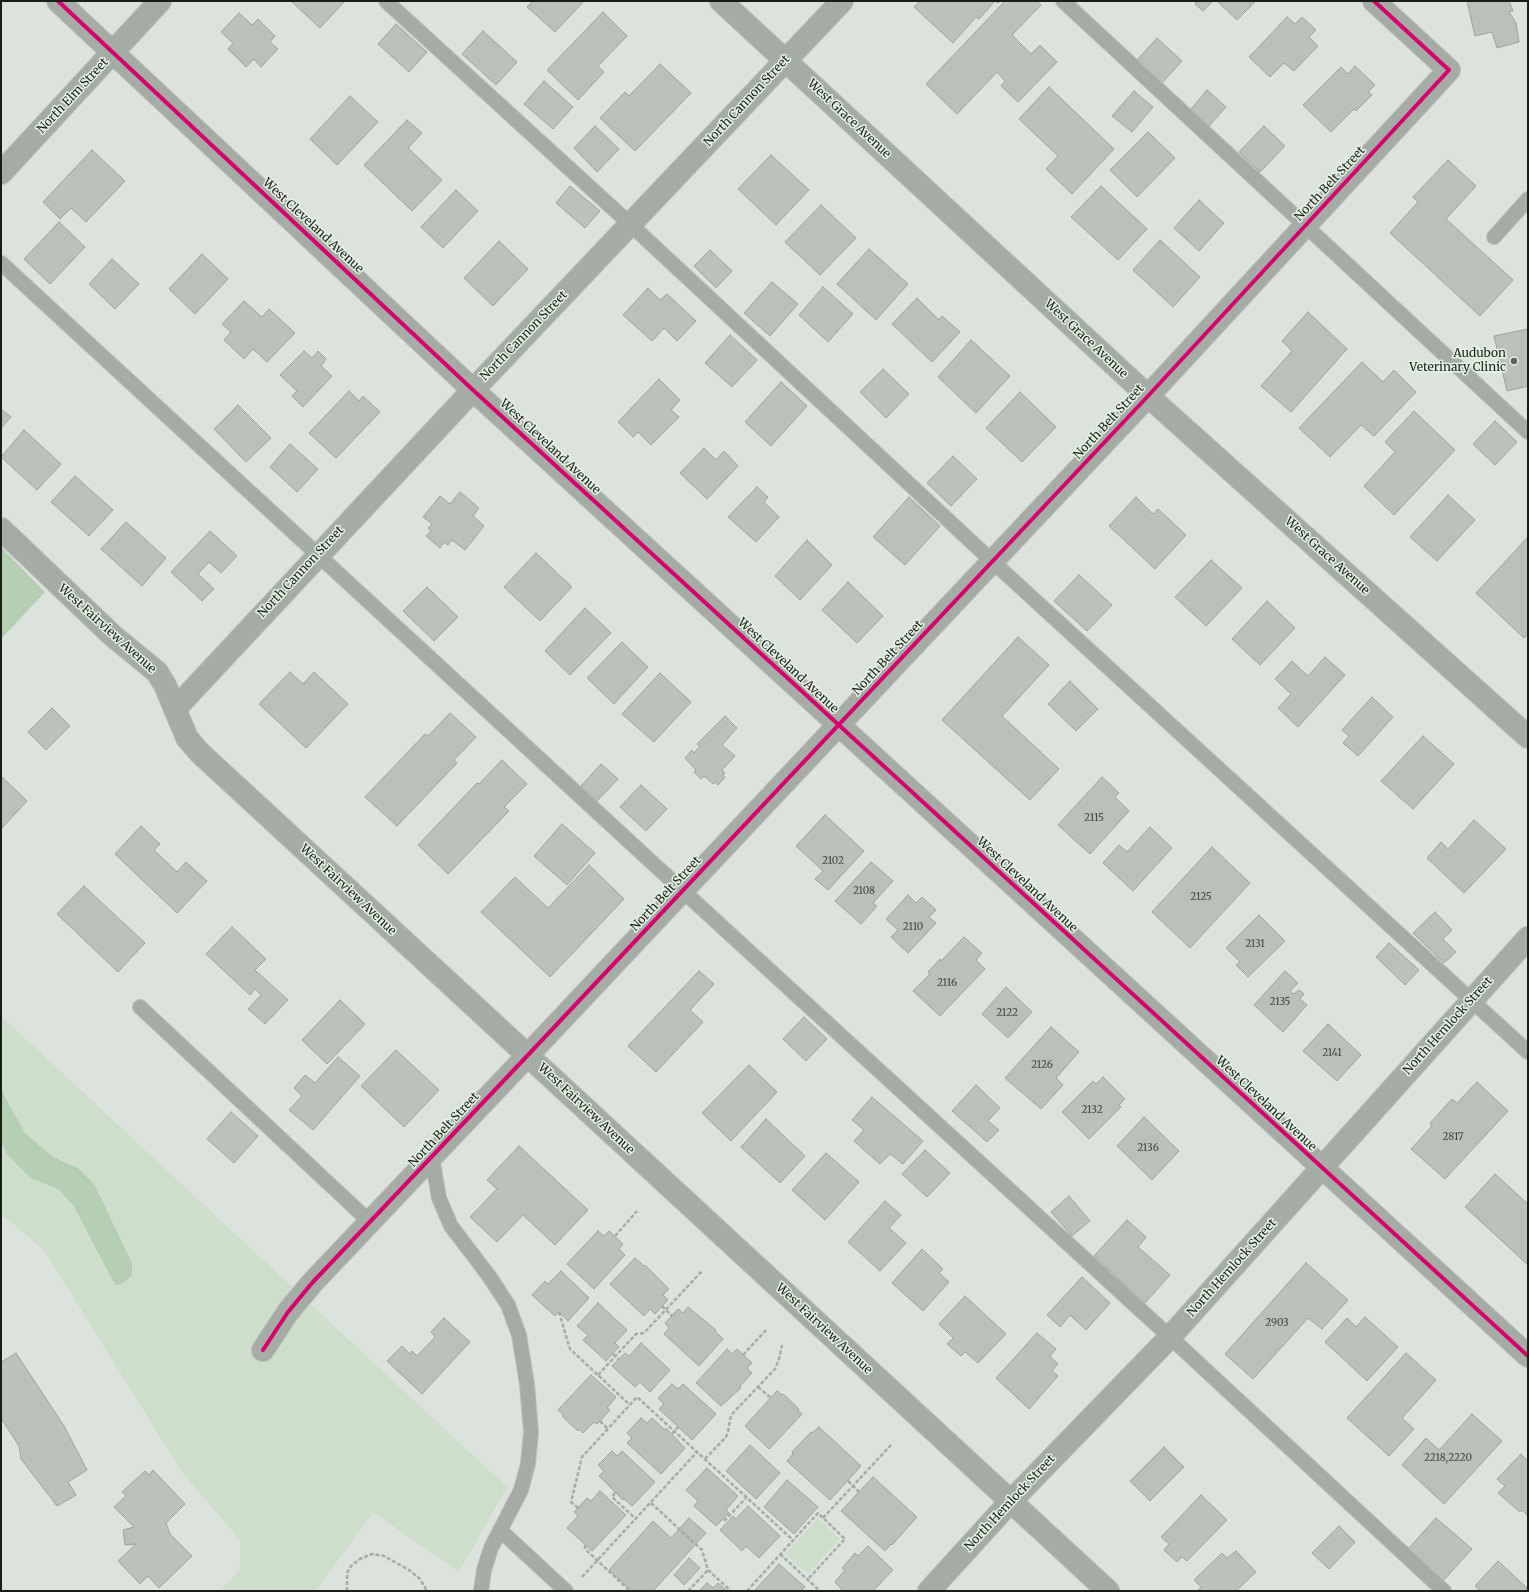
<!DOCTYPE html>
<style>
body{margin:0}
#map{position:relative;width:1529px;height:1592px;overflow:hidden;background:#dce2dc;font-family:Merriweather,serif}
canvas{display:block}
.frame{position:absolute;inset:0;border:2px solid #181d18;pointer-events:none}
</style>
<div id="map">
<canvas width="1529" height="1592"></canvas>
<div class="frame"></div>
</div>
<script>
const c = document.querySelector('canvas').getContext('2d');
c.lineJoin = 'round';
function fill(path, color) {
  c.fillStyle = color;
  c.fill(path, 'evenodd');
}
function shape(rows) {
  const path = new Path2D();
  for (const r of rows) {
    path.moveTo(r[0], r[1]);
    for (let i = 2; i < r.length; i += 2) path.lineTo(r[i], r[i + 1]);
  }
  return path;
}
function trace(path, color, width, dash) {
  c.strokeStyle = color;
  c.lineWidth = width;
  c.lineCap = dash ? 'butt' : 'round';
  c.setLineDash(dash || []);
  c.stroke(path);
}
function label(font, color, halo, rows, align = 'center') {
  c.font = font + ' Merriweather,serif';
  c.lineWidth = 3;
  c.setLineDash([]);
  c.textBaseline = 'middle';
  c.strokeStyle = halo;
  c.fillStyle = color;
  for (const [text, x, y, turn = 0] of rows) {
    c.save();
    c.translate(x, y);
    c.rotate((+turn || 0) * Math.PI / 180);
    c.textAlign = isNaN(turn) ? turn : align;
    if (halo) c.strokeText(text, 0, 0);
    c.fillText(text, 0, 0);
    c.restore();
  }
}
const green = shape([
 [1,1016,507,1487,459,1572,373,1512,316,1591,220,1591,239,1571,241,1541,182,1472,44,1250,1,1214,1,1142,7,1154,30,1178,58,1189,73,1205,115,1285,78,1168,53,1157,25,1133,1,1090],
 [818,1518,840,1539,808,1574,785,1554]
]);
const forest = shape([
 [1,547,45,592,1,639],
 [1,1090,25,1133,53,1157,78,1168,94,1184,132,1263,132,1275,122,1284,115,1285,73,1205,58,1189,30,1178,7,1154,1,1142]
]);
const building = shape([
 [291,1,345,1,320,28,291,1],
 [533,1,584,1,555,32,527,7,533,1],
 [920,1,1000,1,998,3,995,1,979,19,976,17,953,43,914,7,920,1],
 [1005,1,1036,1,1041,5,1012,35,1031,54,1040,45,1057,62,1018,102,1001,86,1005,81,997,72,957,114,926,84,1005,1],
 [1197,1,1213,1,1203,11,1195,4,1197,1],
 [1217,1,1256,1,1237,20,1217,1],
 [1467,1,1509,1,1513,11,1509,12,1516,23,1519,42,1497,48,1492,32,1475,36,1467,1],
 [603,12,627,36,598,66,604,72,578,100,547,70,603,12],
 [239,13,252,25,258,19,275,36,270,42,278,49,261,67,254,59,246,67,228,49,233,43,221,32,239,13],
 [1287,17,1295,24,1302,17,1316,30,1309,37,1318,46,1294,71,1284,63,1270,77,1249,57,1287,17],
 [396,24,427,52,409,72,378,44,396,24],
 [483,31,517,62,496,85,462,54,483,31],
 [1157,38,1182,61,1162,83,1137,60,1157,38],
 [660,64,691,93,635,151,600,118,625,92,629,96,660,64],
 [1355,66,1375,85,1368,92,1372,95,1356,111,1354,109,1331,132,1303,105,1341,67,1348,74,1355,66],
 [544,81,573,107,553,129,524,104,544,81],
 [1049,87,1114,149,1072,194,1046,169,1058,156,1019,119,1049,87],
 [1207,90,1226,107,1209,126,1191,109,1207,90],
 [1134,91,1153,107,1132,132,1112,116,1134,91],
 [350,96,378,122,337,165,310,139,350,96],
 [407,120,422,133,408,148,442,180,412,211,364,165,407,120],
 [595,126,619,149,597,172,574,148,595,126],
 [1264,126,1285,146,1260,172,1239,152,1264,126],
 [1148,132,1175,158,1137,197,1110,170,1148,132],
 [92,150,125,181,86,222,71,208,60,219,43,202,92,150],
 [771,155,809,190,776,225,738,189,771,155],
 [1448,160,1476,186,1446,219,1513,280,1480,316,1390,233,1418,202,1413,197,1448,160],
 [570,186,600,211,585,228,556,203,570,186],
 [1101,186,1147,229,1118,260,1071,217,1101,186],
 [456,190,478,211,443,248,421,227,456,190],
 [1199,200,1224,223,1199,251,1174,228,1199,200],
 [821,205,856,238,820,275,785,242,821,205],
 [59,222,85,247,50,284,24,259,59,222],
 [1160,240,1200,277,1173,307,1133,270,1160,240],
 [499,241,528,269,493,306,464,278,499,241],
 [869,249,908,284,876,320,837,284,869,249],
 [710,250,732,271,716,288,694,266,710,250],
 [202,254,228,279,195,314,169,289,202,254],
 [112,259,139,284,115,309,89,284,112,259],
 [772,282,798,304,770,336,744,313,772,282],
 [823,287,853,314,828,342,799,315,823,287],
 [648,288,660,300,667,294,696,321,677,341,664,328,652,341,623,315,648,288],
 [917,298,939,320,942,316,960,332,932,362,892,324,917,298],
 [244,301,262,317,269,309,295,333,267,362,253,349,244,359,224,340,231,332,222,324,244,301],
 [1308,312,1347,349,1291,412,1261,386,1292,351,1282,341,1308,312],
 [1528,329,1528,386,1507,391,1494,336,1528,329],
 [730,335,757,360,732,387,705,363,730,335],
 [971,340,1010,376,976,413,938,377,971,340],
 [304,351,312,358,318,351,326,359,321,366,332,376,303,407,292,396,297,391,280,375,304,351],
 [1362,362,1383,382,1394,370,1416,392,1374,436,1361,425,1330,457,1299,428,1362,362],
 [883,369,909,394,886,418,860,392,883,369],
 [659,379,680,400,671,410,679,417,651,445,638,432,633,437,618,422,659,379],
 [781,382,807,406,771,446,745,422,781,382],
 [349,391,359,401,363,396,380,412,336,458,309,433,349,391],
 [1020,392,1056,427,1022,462,986,428,1020,392],
 [238,405,271,438,246,462,214,429,238,405],
 [1,409,11,417,1,428,1,409],
 [1414,411,1455,450,1394,515,1364,486,1395,452,1385,442,1414,411],
 [1495,421,1517,442,1495,465,1473,444,1495,421],
 [24,430,61,464,37,490,1,457,24,430],
 [290,444,318,469,297,492,270,467,290,444],
 [704,448,716,460,724,451,738,466,707,499,680,473,704,448],
 [953,456,977,479,951,506,927,483,953,456],
 [75,476,113,510,89,536,51,502,75,476],
 [757,487,768,497,764,502,779,517,756,542,728,517,757,487],
 [460,492,479,508,473,516,484,526,465,550,452,540,448,545,444,542,440,548,426,536,431,531,428,528,432,524,423,517,440,496,450,504,460,492],
 [1448,495,1475,520,1437,561,1410,537,1448,495],
 [909,497,940,526,905,565,873,537,909,497],
 [1136,497,1153,514,1158,509,1186,535,1155,569,1109,526,1136,497],
 [126,522,166,558,142,586,101,549,126,522],
 [210,531,237,556,221,573,209,562,198,574,214,589,202,601,171,572,210,531],
 [1528,537,1528,634,1524,638,1476,593,1528,537],
 [807,540,832,565,800,600,775,576,807,540],
 [536,553,572,587,540,621,504,587,536,553],
 [1211,560,1242,588,1206,626,1175,597,1211,560],
 [1079,575,1112,605,1087,631,1054,601,1079,575],
 [848,582,883,616,857,643,822,610,848,582],
 [427,587,458,617,434,641,403,611,427,587],
 [1267,601,1295,628,1260,665,1232,639,1267,601],
 [585,608,611,633,570,675,545,651,585,608],
 [1018,637,1049,665,1002,716,1059,769,1030,800,942,720,1018,637],
 [622,642,648,667,614,704,587,678,622,642],
 [1325,657,1345,675,1298,727,1278,708,1291,694,1275,679,1292,661,1308,676,1325,657],
 [290,672,303,684,314,672,348,704,306,748,259,704,290,672],
 [660,673,691,702,654,742,622,714,660,673],
 [1070,681,1098,709,1076,731,1048,704,1070,681],
 [1372,697,1393,717,1358,756,1343,743,1349,736,1342,730,1372,697],
 [52,708,70,726,46,750,28,732,52,708],
 [450,713,476,737,454,760,457,763,397,826,365,797,425,734,428,736,450,713],
 [725,716,737,728,722,745,735,756,722,770,725,773,723,775,725,777,718,785,715,782,713,784,704,776,701,779,694,772,696,770,685,758,692,750,694,753,700,746,697,744,725,716],
 [1423,736,1454,764,1413,809,1381,781,1423,736],
 [502,760,527,784,504,807,509,811,448,874,418,845,477,783,479,784,502,760],
 [601,764,618,779,597,801,581,786,601,764],
 [1,776,27,801,1,829,1,776],
 [1102,777,1119,793,1115,797,1129,811,1090,854,1058,825,1102,777],
 [641,785,667,809,646,831,620,807,641,785],
 [825,815,864,851,828,890,815,879,823,871,796,846,825,815],
 [1474,820,1506,849,1464,893,1427,858,1441,842,1448,849,1474,820],
 [562,824,595,853,567,885,534,856,562,824],
 [141,826,160,844,154,850,177,872,186,862,207,881,177,913,115,854,141,826],
 [1150,827,1172,848,1133,891,1103,863,1119,845,1127,852,1150,827],
 [1212,847,1250,883,1190,948,1152,912,1212,847],
 [871,862,893,881,873,903,877,906,861,924,835,901,871,862],
 [589,865,624,899,550,977,481,912,515,877,548,908,589,865],
 [84,886,145,943,118,972,57,914,84,886],
 [908,895,916,903,922,897,936,910,929,917,936,923,908,953,891,937,898,930,886,919,908,895],
 [1435,912,1452,930,1443,939,1456,952,1444,963,1413,933,1435,912],
 [1259,915,1285,941,1248,977,1236,965,1240,962,1226,948,1259,915],
 [232,927,266,959,255,970,288,1000,265,1024,248,1009,261,995,255,989,250,995,206,954,232,927],
 [964,937,982,953,976,960,985,969,940,1016,913,991,930,974,928,972,940,959,941,961,964,937],
 [1389,943,1419,970,1405,985,1376,957,1389,943],
 [699,971,714,984,690,1010,703,1022,656,1072,628,1046,699,971],
 [1285,971,1298,983,1290,991,1294,994,1299,990,1304,994,1300,999,1307,1005,1283,1032,1254,1005,1285,971],
 [1006,987,1032,1012,1008,1038,982,1014,1006,987],
 [340,1000,365,1024,327,1064,302,1040,340,1000],
 [804,1017,827,1039,806,1061,783,1039,804,1017],
 [1328,1024,1361,1055,1337,1081,1303,1051,1328,1024],
 [1051,1027,1079,1052,1056,1078,1063,1085,1041,1109,1005,1078,1051,1027],
 [396,1050,439,1090,404,1127,361,1086,396,1050],
 [338,1057,360,1076,313,1130,289,1110,302,1096,294,1088,305,1075,315,1083,338,1057],
 [749,1065,777,1092,731,1141,702,1113,749,1065],
 [1103,1077,1125,1099,1119,1105,1121,1107,1089,1139,1062,1112,1093,1081,1096,1084,1103,1077],
 [1477,1082,1508,1111,1445,1179,1411,1149,1432,1126,1430,1123,1452,1099,1457,1103,1477,1082],
 [976,1085,1000,1108,988,1121,999,1130,987,1142,952,1111,976,1085],
 [872,1097,923,1141,903,1164,890,1154,880,1164,854,1141,864,1130,852,1120,872,1097],
 [231,1112,258,1136,234,1163,207,1139,231,1112],
 [1144,1117,1179,1151,1152,1180,1117,1146,1144,1117],
 [766,1119,805,1156,780,1183,741,1147,766,1119],
 [519,1146,588,1210,555,1245,523,1215,497,1242,470,1217,497,1189,487,1180,519,1146],
 [925,1150,950,1173,927,1197,902,1174,925,1150],
 [826,1153,859,1182,825,1220,792,1190,826,1153],
 [1495,1174,1528,1204,1528,1265,1465,1207,1495,1174],
 [1069,1196,1090,1221,1072,1236,1051,1212,1069,1196],
 [885,1201,901,1215,889,1228,906,1243,880,1271,848,1242,885,1201],
 [1127,1220,1146,1237,1138,1247,1170,1275,1145,1303,1094,1256,1127,1220],
 [598,1231,604,1236,609,1231,623,1244,619,1249,625,1255,594,1289,567,1264,598,1231],
 [922,1249,943,1269,939,1273,949,1282,923,1311,892,1283,922,1249],
 [635,1258,644,1266,645,1265,669,1289,663,1295,668,1300,655,1314,650,1309,644,1316,610,1284,635,1258],
 [1306,1263,1348,1300,1322,1329,1308,1318,1253,1379,1225,1354,1306,1263],
 [561,1271,589,1298,568,1321,559,1312,555,1316,532,1295,545,1281,548,1284,561,1271],
 [1082,1277,1110,1303,1086,1330,1070,1315,1060,1327,1047,1315,1082,1277],
 [965,1296,1006,1334,978,1363,965,1352,961,1356,947,1344,953,1338,939,1324,965,1296],
 [598,1303,627,1330,615,1343,619,1347,606,1361,583,1340,588,1335,577,1326,598,1303],
 [688,1307,716,1330,715,1331,723,1339,699,1366,664,1334,669,1328,665,1323,678,1309,683,1313,688,1307],
 [1365,1317,1398,1347,1367,1381,1325,1342,1347,1318,1356,1327,1365,1317],
 [444,1318,470,1342,422,1394,387,1361,402,1346,410,1354,412,1351,417,1356,435,1337,431,1332,444,1318],
 [1037,1333,1056,1349,1050,1356,1058,1364,1052,1371,1058,1376,1029,1409,996,1378,1037,1333],
 [641,1343,670,1370,650,1392,640,1382,635,1387,612,1366,625,1353,629,1356,641,1343],
 [727,1349,732,1354,737,1349,752,1363,747,1368,752,1373,740,1386,741,1388,721,1406,696,1383,727,1349],
 [16,1353,64,1426,87,1470,68,1482,76,1495,57,1506,21,1459,19,1446,1,1418,1,1362,16,1353],
 [1406,1353,1436,1380,1402,1418,1414,1429,1389,1456,1347,1418,1406,1353],
 [591,1375,616,1397,607,1408,610,1410,600,1421,597,1424,594,1422,583,1433,579,1429,578,1431,562,1416,563,1414,558,1410,591,1375],
 [672,1384,678,1389,683,1384,716,1414,692,1440,659,1409,664,1404,658,1398,672,1384],
 [777,1391,782,1395,783,1394,799,1409,797,1410,802,1414,769,1449,745,1426,777,1391],
 [1472,1414,1502,1441,1444,1504,1402,1465,1426,1438,1439,1450,1472,1414],
 [641,1418,647,1423,652,1418,665,1430,666,1428,685,1448,661,1474,627,1443,632,1438,627,1433,641,1418],
 [819,1427,861,1466,830,1500,787,1461,793,1454,792,1452,811,1432,812,1433,819,1427],
 [750,1445,780,1473,756,1499,726,1471,750,1445],
 [1164,1447,1184,1467,1150,1501,1130,1481,1164,1447],
 [612,1451,617,1456,622,1451,655,1482,632,1506,624,1499,623,1500,599,1476,604,1471,598,1465,612,1451],
 [1521,1454,1528,1461,1528,1516,1522,1510,1520,1512,1498,1493,1505,1486,1497,1479,1521,1454],
 [707,1468,738,1496,726,1510,729,1513,716,1526,694,1506,698,1501,686,1490,707,1468],
 [153,1470,185,1504,166,1523,170,1534,192,1556,159,1588,148,1576,140,1584,118,1561,136,1544,125,1545,123,1530,134,1527,114,1507,126,1496,122,1492,145,1471,149,1475,153,1470],
 [873,1477,917,1517,892,1545,891,1544,885,1551,841,1511,873,1477],
 [787,1480,818,1507,794,1534,764,1507,787,1480],
 [600,1491,626,1515,592,1551,567,1528,578,1516,574,1512,587,1498,591,1501,600,1491],
 [1201,1495,1227,1520,1187,1561,1182,1557,1177,1562,1164,1550,1169,1544,1161,1537,1201,1495],
 [748,1506,780,1536,759,1558,746,1546,742,1551,720,1530,733,1516,736,1519,748,1506],
 [689,1518,706,1533,653,1591,632,1591,609,1570,653,1521,671,1538,689,1518],
 [1436,1518,1472,1549,1442,1582,1407,1550,1436,1518],
 [1339,1526,1355,1542,1329,1569,1312,1553,1339,1526],
 [868,1546,893,1570,873,1591,843,1591,835,1582,845,1570,842,1568,855,1553,858,1556,868,1546],
 [1236,1551,1256,1572,1236,1591,1197,1591,1201,1587,1194,1580,1222,1553,1227,1558,1236,1551],
 [689,1558,700,1568,684,1585,674,1575,689,1558],
 [1498,1561,1528,1589,1528,1591,1481,1591,1475,1586,1498,1561],
 [779,1564,805,1587,801,1591,754,1591,779,1564],
 [707,1583,713,1588,718,1583,727,1591,699,1591,707,1583]
]);
const path = shape([
 [615,1236,637,1211],
 [662,1306,672,1316],
 [559,1312,570,1349,630,1405],
 [613,1354,619,1360],
 [743,1355,766,1330],
 [598,1375,636,1334,644,1333,702,1271],
 [758,1387,771,1398],
 [600,1421,608,1429],
 [672,1434,678,1427],
 [705,1459,726,1437,728,1432,730,1419,733,1413,775,1369,779,1359,782,1345],
 [848,1481,859,1492],
 [615,1493,612,1497,636,1519],
 [651,1503,702,1550,708,1570,731,1591],
 [578,1508,571,1502,582,1457,637,1397,793,1540],
 [823,1518,891,1445],
 [724,1521,746,1498],
 [585,1545,585,1549,630,1591],
 [780,1554,820,1591],
 [582,1577,697,1452],
 [347,1591,347,1573,351,1566,360,1559,372,1554,384,1556,409,1570,420,1579,427,1591],
 [688,1591,708,1570],
 [747,1591,818,1513,845,1539,808,1579]
]);
const service = shape([
 [386,1,630,224,992,561,1528,1052],
 [1063,1,1528,432],
 [1494,237,1528,199],
 [1,263,683,891,1170,1337,1444,1591],
 [140,1007,370,1222],
 [432,1157,439,1198,451,1226,489,1276,508,1305,519,1335,527,1384,531,1432,528,1464,521,1490,491,1548,484,1570,481,1591],
 [500,1530,566,1591]
]);
const minor = shape([
 [58,1,473,390,1528,1356],
 [721,1,1148,396,1528,737],
 [1,173,160,1],
 [1,529,113,636,157,672,165,685,187,738,200,753,1108,1591],
 [175,709,473,390,842,1],
 [263,1350,288,1312,312,1283,528,1055,1148,396,1449,70,1374,1],
 [929,1591,1010,1502,1170,1337,1528,938]
]);
const cycleway = shape([
 [58,1,473,390,1528,1356],
 [263,1350,288,1312,312,1283,528,1055,1148,396,1449,70,1374,1]
]);
const markers = [
 [1514,361,4,"#5d625d"]
];
const numberNames = [
 ["2115",1094,818],
 ["2102",833,861],
 ["2108",864,891],
 ["2125",1201,897],
 ["2110",913,927],
 ["2131",1255,944],
 ["2116",947,983],
 ["2135",1280,1002],
 ["2122",1007,1013],
 ["2141",1332,1053],
 ["2126",1042,1065],
 ["2132",1092,1110],
 ["2817",1453,1137],
 ["2136",1148,1148],
 ["2903",1277,1323],
 ["2218,2220",1448,1458]
];
const streetNames = [
 ["North Elm Street",73,96,-47],
 ["North Cannon Street",747,101,-47],
 ["West Grace Avenue",849,119,43],
 ["North Belt Street",1330,184,-47],
 ["West Cleveland Avenue",313,226,43],
 ["North Cannon Street",524,336,-46],
 ["West Grace Avenue",1086,339,43],
 ["North Belt Street",1109,422,-47],
 ["West Cleveland Avenue",550,447,43],
 ["West Grace Avenue",1327,556,42],
 ["North Cannon Street",301,572,-47],
 ["West Fairview Avenue",107,629,42],
 ["North Belt Street",888,658,-47],
 ["West Cleveland Avenue",788,666,43],
 ["West Cleveland Avenue",1027,885,43],
 ["West Fairview Avenue",348,890,43],
 ["North Belt Street",666,894,-47],
 ["North Hemlock Street",1448,1026,-48],
 ["West Cleveland Avenue",1266,1104,43],
 ["West Fairview Avenue",586,1109,43],
 ["North Belt Street",444,1130,-47],
 ["North Hemlock Street",1232,1268,-48],
 ["West Fairview Avenue",824,1329,43],
 ["North Hemlock Street",1010,1503,-47]
];
const poiNames = [
 ["Audubon",1506,354],
 ["Veterinary Clinic",1506,368]
];
fill(green, '#cddfcb');
fill(forest, '#b4ceb2');
fill(building, '#bbc0bb');
trace(building, '#9da29c', 1);
trace(service, '#babeba', 16);
trace(minor, '#babeba', 24);
trace(path, '#a5aba5', 2.5, [4, 2]);
trace(service, '#a5aba5', 14);
trace(minor, '#a5aba5', 22);
trace(cycleway, '#d6006c', 4);
for (const [x, y, r, color] of markers) {
  const dot = new Path2D();
  dot.arc(x, y, r, 0, 2 * Math.PI);
  c.fillStyle = color;
  c.fill(dot);
  trace(dot, '#e6f4e5', 1.5);
}
label('10px', '#414641', null, numberNames);
label('12px', '#181d18', '#e6f4e5', streetNames);
label('12px', '#181d18', '#e6f4e5', poiNames, 'right');
</script>
